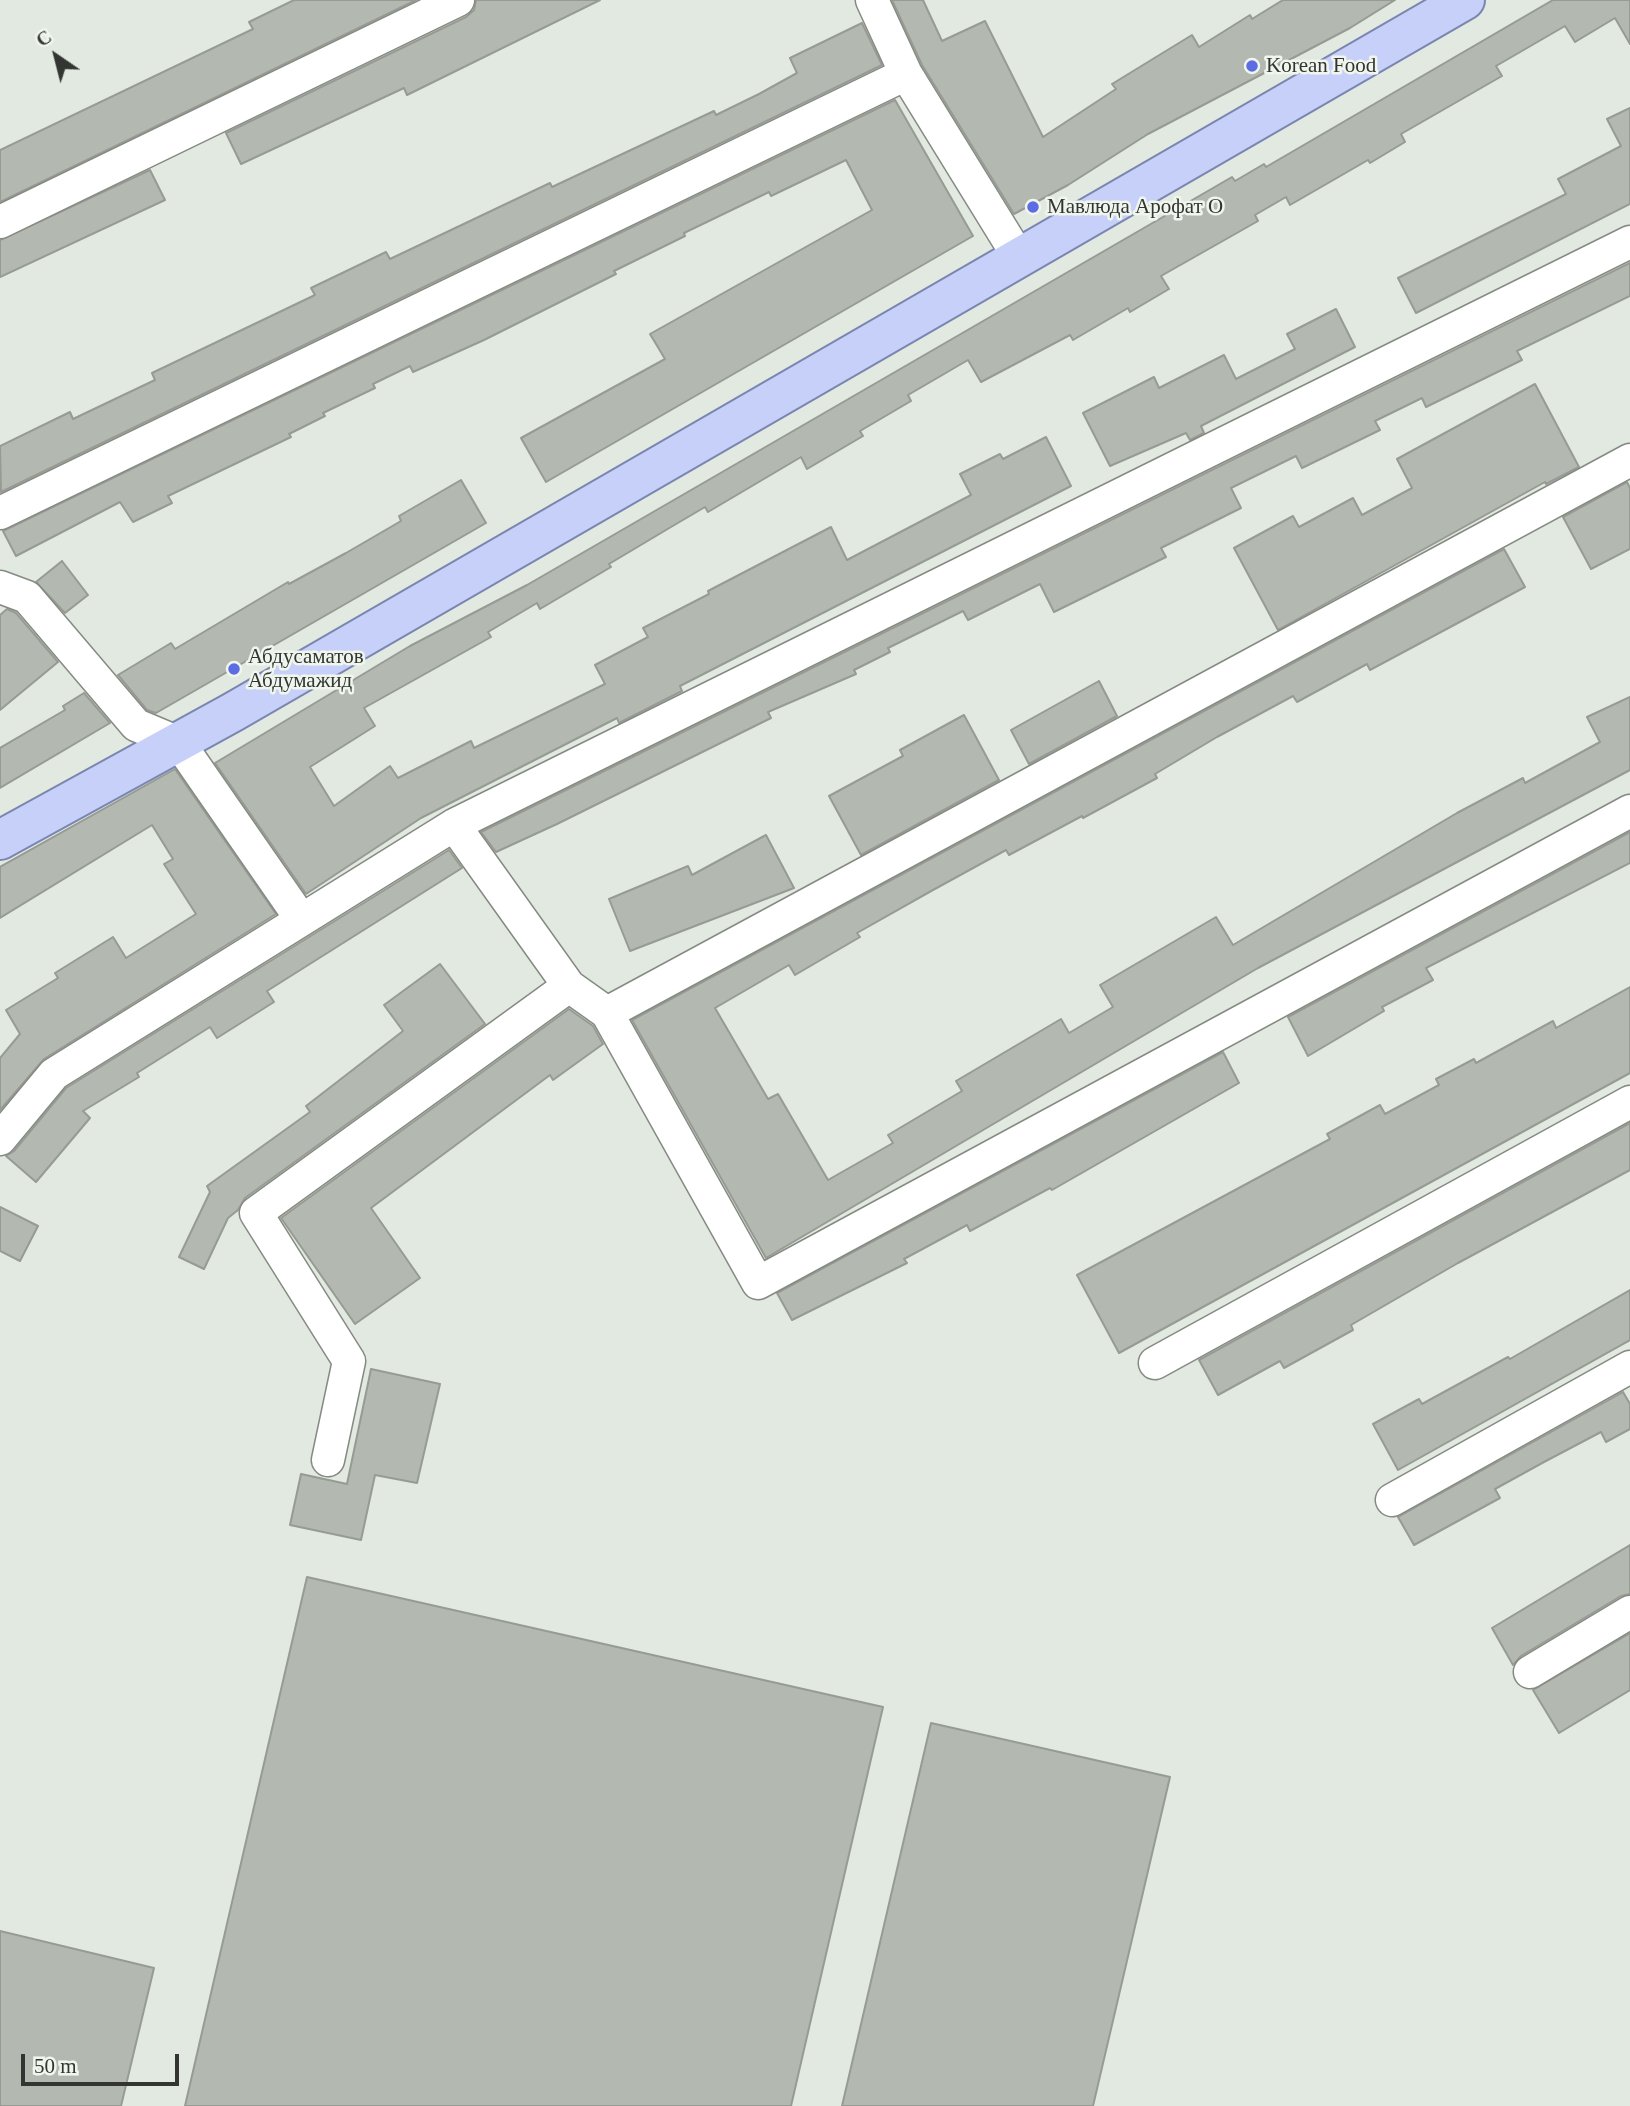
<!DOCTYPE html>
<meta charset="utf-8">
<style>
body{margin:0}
#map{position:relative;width:1630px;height:2106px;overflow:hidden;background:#e2e9e0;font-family:Georgia,serif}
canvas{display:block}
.north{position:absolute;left:21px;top:21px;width:70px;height:70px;-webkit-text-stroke:5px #f0f6ed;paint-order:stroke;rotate:325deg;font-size:19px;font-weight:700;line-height:28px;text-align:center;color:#323531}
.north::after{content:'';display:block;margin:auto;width:24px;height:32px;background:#323531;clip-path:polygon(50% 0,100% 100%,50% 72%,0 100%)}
.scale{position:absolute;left:21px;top:2054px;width:158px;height:32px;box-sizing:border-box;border:4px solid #323531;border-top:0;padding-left:9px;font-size:21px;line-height:24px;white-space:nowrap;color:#323531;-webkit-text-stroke:5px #f0f6ed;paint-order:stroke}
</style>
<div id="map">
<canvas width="1630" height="2106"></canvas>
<div class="north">С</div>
<div class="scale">50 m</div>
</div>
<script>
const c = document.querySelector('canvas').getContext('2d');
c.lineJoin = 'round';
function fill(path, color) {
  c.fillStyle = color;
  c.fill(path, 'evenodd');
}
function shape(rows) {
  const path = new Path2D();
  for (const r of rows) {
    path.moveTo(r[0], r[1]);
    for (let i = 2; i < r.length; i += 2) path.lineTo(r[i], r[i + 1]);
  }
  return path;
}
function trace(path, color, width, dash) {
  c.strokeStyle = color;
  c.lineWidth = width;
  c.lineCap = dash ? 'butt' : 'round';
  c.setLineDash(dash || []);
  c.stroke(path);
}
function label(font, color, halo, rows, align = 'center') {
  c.font = font + ' Georgia,serif';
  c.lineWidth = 5;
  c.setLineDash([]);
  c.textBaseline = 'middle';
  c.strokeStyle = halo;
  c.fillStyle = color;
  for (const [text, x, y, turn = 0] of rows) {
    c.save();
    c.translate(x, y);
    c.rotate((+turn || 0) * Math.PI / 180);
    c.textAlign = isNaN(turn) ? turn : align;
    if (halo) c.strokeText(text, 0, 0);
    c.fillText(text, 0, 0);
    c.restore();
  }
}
const building = shape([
 [294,0,416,0,0,202,0,150,253,29,249,22,294,0],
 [476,0,600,0,407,95,404,88,241,164,226,133,466,17,474,10,476,0],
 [892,0,923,0,942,41,985,21,1043,137,1116,89,1112,84,1192,35,1199,47,1250,15,1252,19,1283,0,1395,0,1350,28,1148,134,1068,185,1014,214,922,65,892,0],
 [1553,0,1630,0,1630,44,1615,18,1575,42,1565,26,1496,66,1502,76,1401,134,1405,142,1370,163,1368,160,1290,205,1286,197,1255,215,1258,221,1161,276,1169,289,1130,312,1128,308,1073,340,1070,335,981,382,968,360,908,395,911,401,860,431,863,436,807,469,801,457,708,512,705,507,671,527,609,564,611,567,540,609,537,603,488,632,491,637,364,708,375,726,310,767,334,806,390,766,398,778,471,741,474,748,605,684,595,665,648,637,643,628,709,594,708,591,831,527,847,560,971,495,960,474,1000,454,1003,459,1046,437,1071,486,680,686,682,691,619,723,617,718,421,818,306,894,215,763,410,646,527,585,1232,177,1235,181,1264,164,1266,167,1553,0],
 [862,23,882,65,1,492,0,446,70,412,73,419,155,380,152,373,315,295,311,288,386,252,390,259,550,183,552,187,714,111,716,115,759,94,797,73,790,58,862,23],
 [895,100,973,236,546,482,521,438,665,359,650,334,872,210,846,160,771,196,769,192,684,233,685,236,614,271,616,274,484,340,413,372,410,366,373,384,375,388,323,413,325,416,289,434,291,437,168,496,172,503,133,522,120,502,16,556,3,531,895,100],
 [1630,108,1630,204,1416,313,1398,278,1566,194,1558,179,1621,146,1607,119,1630,108],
 [150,170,165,200,0,277,0,240,150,170],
 [1630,263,1630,296,1517,351,1522,360,1426,407,1422,398,1375,421,1380,430,1302,468,1296,456,1231,488,1241,508,1161,548,1166,557,1054,612,1040,584,968,620,963,611,888,648,890,652,854,670,856,674,768,712,771,718,557,824,496,852,481,832,1630,263],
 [1336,309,1355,347,1201,426,1204,433,1190,440,1186,433,1110,466,1083,413,1154,377,1159,388,1224,355,1236,379,1295,349,1287,334,1336,309],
 [1535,384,1579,467,1546,484,1545,482,1278,630,1234,548,1293,516,1299,527,1353,498,1362,515,1412,488,1397,459,1535,384],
 [461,480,486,523,156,713,147,710,118,675,171,643,175,649,288,582,289,584,346,553,401,521,399,516,461,480],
 [1627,482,1630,488,1630,549,1591,569,1563,517,1627,482],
 [1504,549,1525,587,1370,670,1367,664,1297,702,1293,696,1217,737,1155,774,1157,778,1083,818,1082,816,1009,855,1006,850,933,890,857,933,860,937,795,975,789,965,715,1008,768,1099,778,1094,828,1180,893,1143,888,1135,962,1091,956,1081,1061,1019,1069,1033,1113,1007,1100,985,1216,917,1233,945,1457,813,1523,778,1525,783,1600,742,1587,717,1630,697,1630,770,1258,968,766,1258,632,1020,1504,549],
 [62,561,88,595,65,613,36,582,62,561],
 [7,609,16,613,58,662,0,710,0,615,7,609],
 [1099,681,1117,716,1029,764,1011,730,1099,681],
 [84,693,110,723,0,788,0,748,65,710,63,706,84,693],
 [964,715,999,780,861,855,829,796,903,756,900,750,964,715],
 [175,769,276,914,44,1059,0,1110,0,1058,20,1034,6,1010,58,978,55,973,113,937,126,958,196,914,164,864,173,859,152,825,0,918,0,867,175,769],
 [1630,832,1630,863,1426,968,1433,980,1382,1007,1384,1011,1308,1056,1288,1017,1630,832],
 [766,835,794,888,630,951,609,899,688,866,692,875,766,835],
 [449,850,462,868,267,991,274,1002,217,1038,210,1027,137,1073,139,1077,83,1111,90,1118,36,1182,6,1156,14,1151,66,1088,449,850],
 [440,964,485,1024,245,1198,238,1210,228,1218,204,1269,179,1257,210,1192,207,1186,310,1112,306,1106,403,1031,384,1005,440,964],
 [1630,987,1630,1073,1119,1353,1077,1275,1330,1139,1327,1134,1380,1105,1385,1114,1439,1085,1436,1079,1474,1059,1476,1063,1553,1021,1556,1028,1630,987],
 [569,1009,593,1026,603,1044,553,1080,550,1075,371,1208,420,1278,355,1324,281,1218,569,1009],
 [1223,1052,1239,1083,1052,1190,1050,1188,970,1231,967,1225,904,1259,907,1263,792,1320,777,1293,1223,1052],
 [1630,1123,1630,1170,1458,1263,1351,1325,1353,1330,1284,1368,1280,1361,1218,1395,1199,1360,1630,1123],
 [0,1207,38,1226,20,1261,0,1251,0,1207],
 [1630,1290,1630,1340,1398,1470,1373,1424,1419,1399,1422,1404,1508,1357,1510,1359,1630,1290],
 [371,1369,440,1384,417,1483,375,1475,361,1540,290,1525,301,1474,347,1484,371,1369],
 [1623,1392,1630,1404,1630,1429,1606,1442,1601,1432,1544,1462,1495,1489,1500,1498,1414,1545,1398,1517,1623,1392],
 [1630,1545,1630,1594,1621,1596,1521,1656,1513,1665,1492,1628,1630,1545],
 [307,1577,883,1707,791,2106,185,2106,307,1577],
 [1630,1633,1630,1690,1559,1733,1533,1690,1630,1633],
 [931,1723,1170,1777,1093,2106,842,2106,931,1723],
 [0,1931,154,1968,121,2106,0,2106,0,1931]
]);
const minor = shape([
 [872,0,906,74,1020,259],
 [0,222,458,0],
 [0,513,906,74],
 [0,587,27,597,136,725,179,743,301,919],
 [454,825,569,986,607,1013,758,1283,1630,811],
 [607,1013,1630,460],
 [0,1139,54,1074,454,825,1630,242],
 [1155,1363,1630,1102],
 [328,1460,349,1361,256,1213,569,986],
 [1392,1500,1630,1367],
 [1530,1672,1630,1612]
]);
const major = shape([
 [0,840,233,712,1465,0]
]);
const markers = [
 [1252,66,7,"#5c6ce3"],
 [1033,207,7,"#5c6ce3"],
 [234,669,7,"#5c6ce3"]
];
const poiNames = [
 ["Korean Food",1266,66],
 ["Мавлюда Арофат О",1047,207],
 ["Абдусаматов",248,657],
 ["Абдумажид",248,681]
];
fill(building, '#b3b9b1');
trace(building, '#969b93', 2);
trace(minor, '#858b83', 35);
trace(major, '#7a86b0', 42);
trace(minor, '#fff', 32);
trace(major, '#c7d0f9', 38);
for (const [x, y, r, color] of markers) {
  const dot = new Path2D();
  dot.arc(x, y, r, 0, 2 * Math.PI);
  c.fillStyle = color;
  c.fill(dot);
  trace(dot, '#f0f6ed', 2.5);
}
label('21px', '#323531', '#f0f6ed', poiNames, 'left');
</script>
